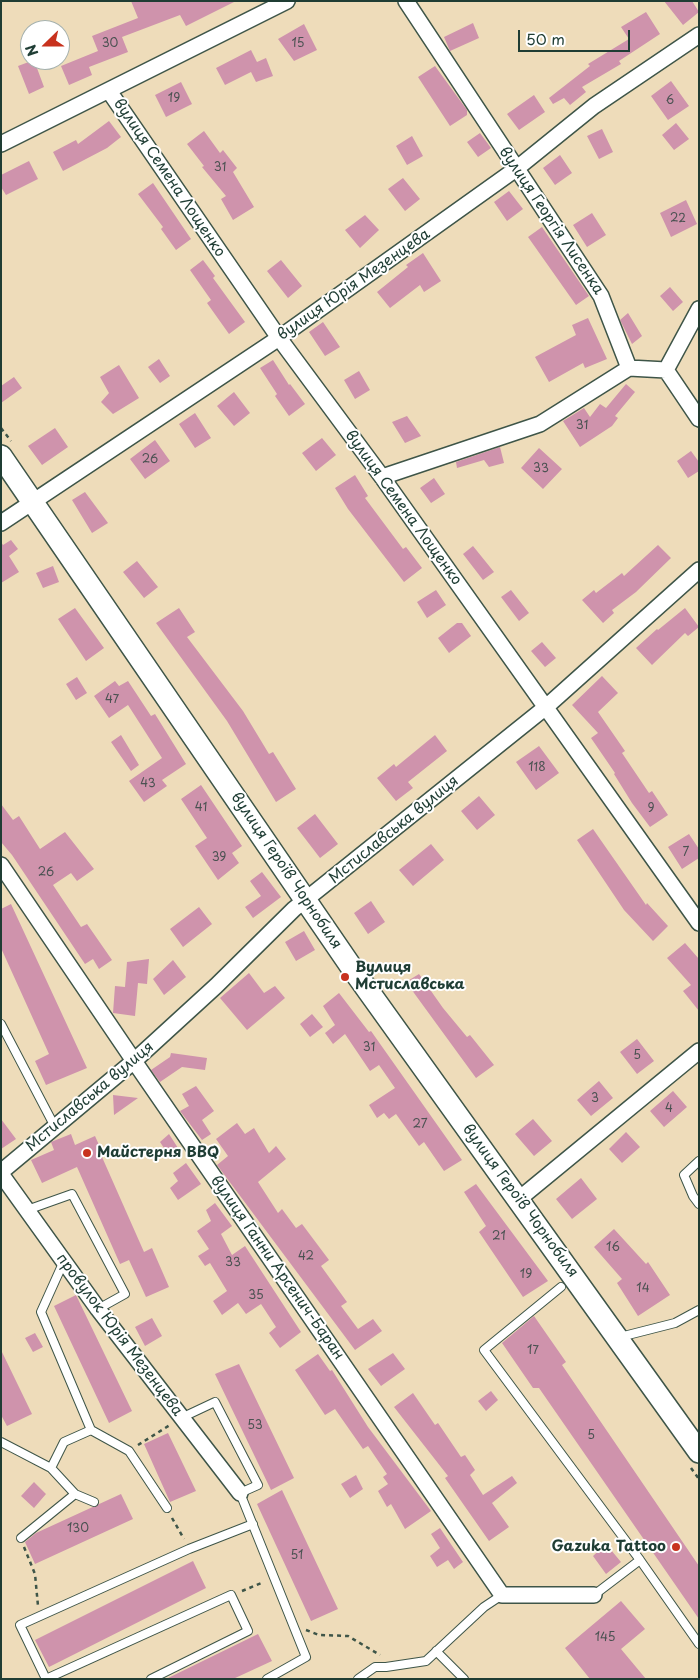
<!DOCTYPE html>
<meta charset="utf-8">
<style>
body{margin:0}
#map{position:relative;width:700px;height:1680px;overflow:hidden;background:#eedcba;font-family:"Playpen Sans",sans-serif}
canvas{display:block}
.frame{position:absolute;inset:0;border:2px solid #1f3d34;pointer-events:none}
.north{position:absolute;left:20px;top:20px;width:50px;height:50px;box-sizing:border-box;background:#fff;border:1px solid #a5b1ae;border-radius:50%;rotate:248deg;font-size:14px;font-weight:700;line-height:20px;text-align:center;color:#1f3d34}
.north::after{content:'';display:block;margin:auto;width:18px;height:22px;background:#c8321e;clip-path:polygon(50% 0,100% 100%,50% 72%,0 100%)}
.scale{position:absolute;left:518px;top:30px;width:112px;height:22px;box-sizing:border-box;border:2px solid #1f3d34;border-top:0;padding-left:6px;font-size:15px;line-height:18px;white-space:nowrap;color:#1f3d34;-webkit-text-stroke:4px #fff;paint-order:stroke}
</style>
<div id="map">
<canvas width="700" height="1680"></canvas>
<div class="frame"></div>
<div class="north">N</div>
<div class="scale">50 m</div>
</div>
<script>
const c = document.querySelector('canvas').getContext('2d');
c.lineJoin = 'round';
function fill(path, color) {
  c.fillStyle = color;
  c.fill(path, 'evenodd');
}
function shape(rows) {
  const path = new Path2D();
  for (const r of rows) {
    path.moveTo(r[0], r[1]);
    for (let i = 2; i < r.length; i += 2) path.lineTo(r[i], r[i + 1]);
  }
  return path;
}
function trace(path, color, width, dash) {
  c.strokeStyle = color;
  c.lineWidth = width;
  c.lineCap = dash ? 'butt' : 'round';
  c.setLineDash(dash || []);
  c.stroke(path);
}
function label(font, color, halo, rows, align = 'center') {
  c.font = font + ' "Playpen Sans",sans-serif';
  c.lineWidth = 4;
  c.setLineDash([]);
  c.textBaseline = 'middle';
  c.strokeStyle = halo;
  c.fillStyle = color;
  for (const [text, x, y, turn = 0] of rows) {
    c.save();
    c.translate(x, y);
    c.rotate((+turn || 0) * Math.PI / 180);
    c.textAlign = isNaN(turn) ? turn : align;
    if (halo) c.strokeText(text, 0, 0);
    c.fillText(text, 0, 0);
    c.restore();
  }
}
const building = shape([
 [131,1,236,1,186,26,180,15,122,37,128,52,89,67,92,75,69,85,61,66,98,51,92,36,138,18],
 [664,1,692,1,699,12,683,25],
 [646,12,660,34,619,61,621,64,582,87,586,92,570,105,564,98,553,104,549,98,590,66,588,64,629,39,621,27],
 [473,23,479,38,450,51,444,37],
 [304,24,317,50,294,61,278,39],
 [251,50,257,62,266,58,273,76,256,82,251,72,225,85,216,68],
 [34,60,44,87,29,94,18,66],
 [435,66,467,110,467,115,450,126,418,77],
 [671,81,689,106,668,120,651,96],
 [181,82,192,104,166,117,155,95],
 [534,95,545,112,519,130,507,114],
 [109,121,121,137,107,148,63,171,53,152,76,140,78,144],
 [676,123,689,139,674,150,662,135],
 [602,129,613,152,599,159,587,136],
 [204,131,220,153,223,150,237,168,233,172,254,207,233,220,221,199,226,196,202,167,204,166,187,144],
 [480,133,491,148,478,157,467,142],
 [412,136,423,156,407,165,396,146],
 [560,155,572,173,555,185,543,168],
 [29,161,38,179,6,195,1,187,1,175],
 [403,178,420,199,405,211,388,189],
 [153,183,191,239,176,250,161,229,163,227,138,194],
 [509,191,523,209,507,221,494,202],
 [686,200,697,224,671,237,660,213],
 [592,213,606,235,587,247,573,225],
 [365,215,379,230,360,248,345,230],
 [542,227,589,296,576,305,528,237],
 [423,253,441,281,424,292,420,285,390,308,377,292,408,267,406,265],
 [203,260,215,276,213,278,245,322,229,334,207,303,211,300,190,270],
 [281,260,302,286,288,298,267,271],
 [670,287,683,302,673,311,660,296],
 [628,313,642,336,632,344,620,320],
 [588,318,607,359,585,368,583,363,549,382,535,357,576,335,572,325],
 [323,322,340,347,325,356,309,332],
 [159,359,170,376,160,383,148,367],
 [273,360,289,385,290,384,305,404,289,416,275,396,277,394,260,368],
 [119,365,139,398,113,414,101,402,109,393,100,377],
 [359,371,370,390,355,399,344,380],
 [14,377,22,388,1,403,1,386],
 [626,384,635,392,615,416,618,418,612,426,580,447,563,421,584,408,590,417,600,404,606,408],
 [234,392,250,413,234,426,217,406],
 [195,413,211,438,195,448,179,424],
 [407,416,421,436,405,443,392,422],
 [55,428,68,447,42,465,28,446],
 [322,438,336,455,316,471,302,453],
 [155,440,170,461,145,479,130,459],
 [500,447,504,463,489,467,484,460,457,468,456,462],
 [539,448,562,469,543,489,521,468],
 [691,451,699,462,699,471,688,478,677,461],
 [355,475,368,496,365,498,403,549,406,547,422,568,404,582,348,509,335,488],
 [434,478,445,494,431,503,420,488],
 [85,492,108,523,92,533,72,500],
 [11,540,18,549,9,556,19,572,1,583,1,542,3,545],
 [658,545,671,558,636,592,612,610,614,613,603,623,582,600,594,590,596,593,622,573,624,576],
 [473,546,494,572,483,580,463,554],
 [137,561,158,587,144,598,123,572],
 [53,566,59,582,43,588,36,573],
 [436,590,446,605,427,618,417,602],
 [511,590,529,613,519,621,501,597],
 [75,608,104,648,86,661,58,619],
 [179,608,195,632,187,637,243,711,269,754,273,752,296,789,276,802,227,721,156,623],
 [685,608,699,627,688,636,685,633,652,665,636,648,657,629,658,630],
 [457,623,462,623,471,636,449,653,438,638],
 [542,642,556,658,545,667,531,651],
 [602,676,618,693,598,712,625,751,622,753,649,793,652,791,668,815,650,827,632,803,614,774,615,773,591,738,598,733,572,705],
 [77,677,87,693,76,700,66,684],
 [115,681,119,686,128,681,151,716,155,714,186,764,162,780,167,786,144,802,129,781,162,758,128,705,109,718,94,696],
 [121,735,139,765,131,771,111,742],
 [435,735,447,751,408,782,413,788,396,801,377,778,394,764,396,767],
 [539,746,559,773,536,790,516,762],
 [201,785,242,846,232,853,239,863,218,880,195,846,207,838,181,799],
 [479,796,495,815,477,830,461,811],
 [1,804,13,820,19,816,40,849,65,832,94,869,77,881,71,873,53,885,81,927,87,924,112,960,99,969,93,959,85,964,12,855,1,842],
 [315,814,338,844,320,858,297,828],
 [593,829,646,905,647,903,668,926,653,941,624,910,577,840],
 [689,834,699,849,699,858,682,869,668,847],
 [431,844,444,860,413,886,399,870],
 [262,872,281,897,253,918,245,907,261,896,250,881],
 [371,901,385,922,368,934,354,913],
 [11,904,87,1068,46,1085,35,1061,49,1054,1,948,1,909],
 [199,907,212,924,183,947,170,929],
 [304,931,315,950,296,961,285,942],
 [685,943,699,959,699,1011,683,991,691,985,667,958],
 [149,959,147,984,138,983,135,1016,113,1013,115,986,125,987,127,962],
 [173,960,186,977,164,995,153,979],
 [249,973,264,993,275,986,285,998,247,1030,220,998],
 [419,974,443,1008,467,1037,470,1035,494,1065,476,1078,406,982],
 [339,993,369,1032,371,1031,462,1160,444,1171,424,1142,419,1146,396,1114,389,1119,384,1113,377,1118,369,1105,395,1088,379,1065,370,1071,345,1034,333,1044,325,1033,335,1025,323,1006],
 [312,1014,323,1027,310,1037,300,1024],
 [637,1039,654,1061,637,1074,620,1052],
 [171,1053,207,1058,205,1070,182,1067,160,1082,151,1070,170,1057],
 [599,1081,613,1098,591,1116,577,1100],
 [196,1086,214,1111,202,1120,211,1134,202,1140,180,1111,189,1106,182,1094],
 [673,1091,687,1107,664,1127,650,1111],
 [113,1095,138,1098,114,1115],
 [1,1119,16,1139,1,1149],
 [533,1119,552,1141,534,1156,515,1134],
 [237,1123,245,1134,254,1128,269,1153,276,1146,286,1159,258,1182,278,1213,282,1209,296,1228,302,1224,329,1260,321,1266,347,1302,341,1306,358,1329,373,1319,382,1331,355,1350,217,1165,228,1156,216,1139],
 [626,1132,640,1147,622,1163,609,1149],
 [71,1134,75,1145,95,1136,104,1156,102,1157,144,1252,152,1248,169,1287,146,1297,129,1260,120,1264,77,1167,42,1183,31,1160,54,1150,51,1142],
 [169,1134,178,1148,168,1154,160,1142],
 [186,1163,201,1184,178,1200,170,1188,178,1181,173,1173],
 [581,1178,597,1199,572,1219,556,1199],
 [476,1184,548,1281,523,1297,479,1232,486,1226,464,1192],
 [215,1203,232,1226,221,1234,232,1255,245,1246,301,1332,280,1348,269,1333,276,1327,261,1304,246,1314,238,1303,222,1315,213,1301,227,1291,210,1263,205,1266,198,1256,209,1249,197,1231,211,1221,206,1210],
 [614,1229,646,1264,648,1262,670,1295,638,1316,617,1283,622,1279,594,1247],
 [76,1295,132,1411,109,1423,54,1306],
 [534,1316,566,1362,562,1365,699,1566,699,1619,539,1388,533,1388,502,1343],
 [152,1318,162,1336,145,1346,135,1327],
 [35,1333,43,1347,33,1352,25,1338],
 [1,1350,32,1414,7,1426,1,1415],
 [393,1353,405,1369,381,1386,368,1369],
 [318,1354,330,1371,332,1370,368,1427,431,1511,405,1529,391,1504,387,1507,378,1491,388,1484,383,1477,387,1474,368,1446,363,1449,335,1409,325,1415,295,1370],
 [239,1364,294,1478,271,1490,215,1374],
 [491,1391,498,1400,486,1411,478,1401],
 [413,1393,435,1425,438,1423,461,1457,465,1455,475,1470,470,1475,483,1495,512,1476,517,1483,492,1503,509,1527,489,1541,445,1478,448,1476,394,1407],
 [168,1433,196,1491,170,1502,144,1444],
 [356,1475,363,1489,350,1498,341,1484],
 [34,1482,46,1494,34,1508,21,1496],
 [282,1490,338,1609,311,1621,257,1504],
 [121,1494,133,1519,35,1564,25,1542,36,1533],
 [440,1528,463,1562,454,1569,448,1560,437,1567,430,1556,440,1548,431,1534],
 [606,1544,621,1562,606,1574,593,1556],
 [193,1561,206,1588,49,1667,35,1640],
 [621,1601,645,1629,621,1649,646,1679,590,1679,565,1648],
 [258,1634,272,1661,233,1679,166,1679]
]);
const path = shape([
 [1,428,11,441],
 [138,1445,170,1425],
 [691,1468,699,1479],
 [172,1518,184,1539],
 [24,1547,35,1574,38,1606],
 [242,1591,264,1582],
 [306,1630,319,1635,348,1636,380,1655]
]);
const service = shape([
 [1,1024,55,1127],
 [699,1161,684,1175,693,1196,699,1204],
 [27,1210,72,1194,125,1294,98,1309],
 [64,1261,41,1312,91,1430],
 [561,1287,484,1350,640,1560],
 [620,1337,675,1323,699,1310],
 [181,1418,215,1402,258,1485,240,1493,306,1657,267,1679],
 [1,1442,51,1468],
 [75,1494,94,1502],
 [21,1538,75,1494,51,1468,64,1442,91,1430,129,1451,167,1508],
 [594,1595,640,1560,699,1644],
 [436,1651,464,1679],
 [46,1679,231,1595,248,1631,151,1679],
 [46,1679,20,1625,189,1549,253,1524],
 [358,1679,375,1667,386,1667,426,1661,484,1607,502,1595]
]);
const minor = shape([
 [406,1,601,296,629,368,666,370,699,419],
 [109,91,279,338,382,477,699,923],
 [1,144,287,1],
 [666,370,699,309],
 [382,477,540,424,629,368],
 [1,523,279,338,516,169,594,106,699,35],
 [1,865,134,1061,502,1595,594,1595],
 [1,1172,134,1061,216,986,294,909,546,707,699,570],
 [1,1174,98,1309,240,1493],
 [519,1199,699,1051]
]);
const secondary = shape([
 [1,456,354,971,699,1452]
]);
const markers = [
 [345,977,5,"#c8321e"],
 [87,1153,5,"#c8321e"],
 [676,1547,5,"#c8321e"]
];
const numberNames = [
 ["30",110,44],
 ["15",298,44],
 ["19",174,99],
 ["6",670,101],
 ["31",220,168],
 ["22",678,219],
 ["31",582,426],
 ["26",150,460],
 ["33",541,469],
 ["47",112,700],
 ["118",537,768],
 ["43",148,784],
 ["41",201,808],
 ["9",651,809],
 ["7",686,853],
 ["39",219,858],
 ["26",46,873],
 ["31",369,1048],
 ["5",637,1056],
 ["3",595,1099],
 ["4",669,1109],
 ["27",420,1125],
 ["21",499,1237],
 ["16",613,1248],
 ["42",306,1257],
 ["33",233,1263],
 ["19",526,1275],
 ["14",643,1289],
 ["35",256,1296],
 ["17",533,1351],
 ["53",255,1426],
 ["5",591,1436],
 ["130",78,1529],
 ["51",297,1556],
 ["145",605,1638]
];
const streetNames = [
 ["вулиця Семена Лощенко",169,178,56],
 ["вулиця Георгія Лисенка",551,221,56],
 ["вулиця Юрія Мезенцева",354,285,-35],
 ["вулиця Семена Лощенко",403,508,54],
 ["Мстиславська вулиця",394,830,-39],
 ["вулиця Героїв Чорнобиля",286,871,56],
 ["Мстиславська вулиця",90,1097,-40],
 ["вулиця Героїв Чорнобиля",520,1201,54],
 ["вулиця Ганни Арсенич-Баран",277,1268,55],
 ["провулок Юрія Мезенцева",119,1335,53]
];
const poiNames = [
 ["Вулиця",355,968],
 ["Мстиславська",355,985],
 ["Майстерня BBQ",97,1153],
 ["Gazuka Tattoo",666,1547,"right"]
];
fill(building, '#cf93ac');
trace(service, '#3e5548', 10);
trace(minor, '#3e5548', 18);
trace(secondary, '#3e5548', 24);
trace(path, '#3e5548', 2.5, [4, 4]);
trace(service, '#fff', 8);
trace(minor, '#fff', 15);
trace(secondary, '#fff', 21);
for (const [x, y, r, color] of markers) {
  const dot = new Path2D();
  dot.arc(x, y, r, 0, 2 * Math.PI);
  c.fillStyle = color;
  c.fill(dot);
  trace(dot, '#fff', 2);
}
label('12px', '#4b5252', null, numberNames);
label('15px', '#1f3d34', '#fff', streetNames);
label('bold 15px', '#1f3d34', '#fff', poiNames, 'left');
</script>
